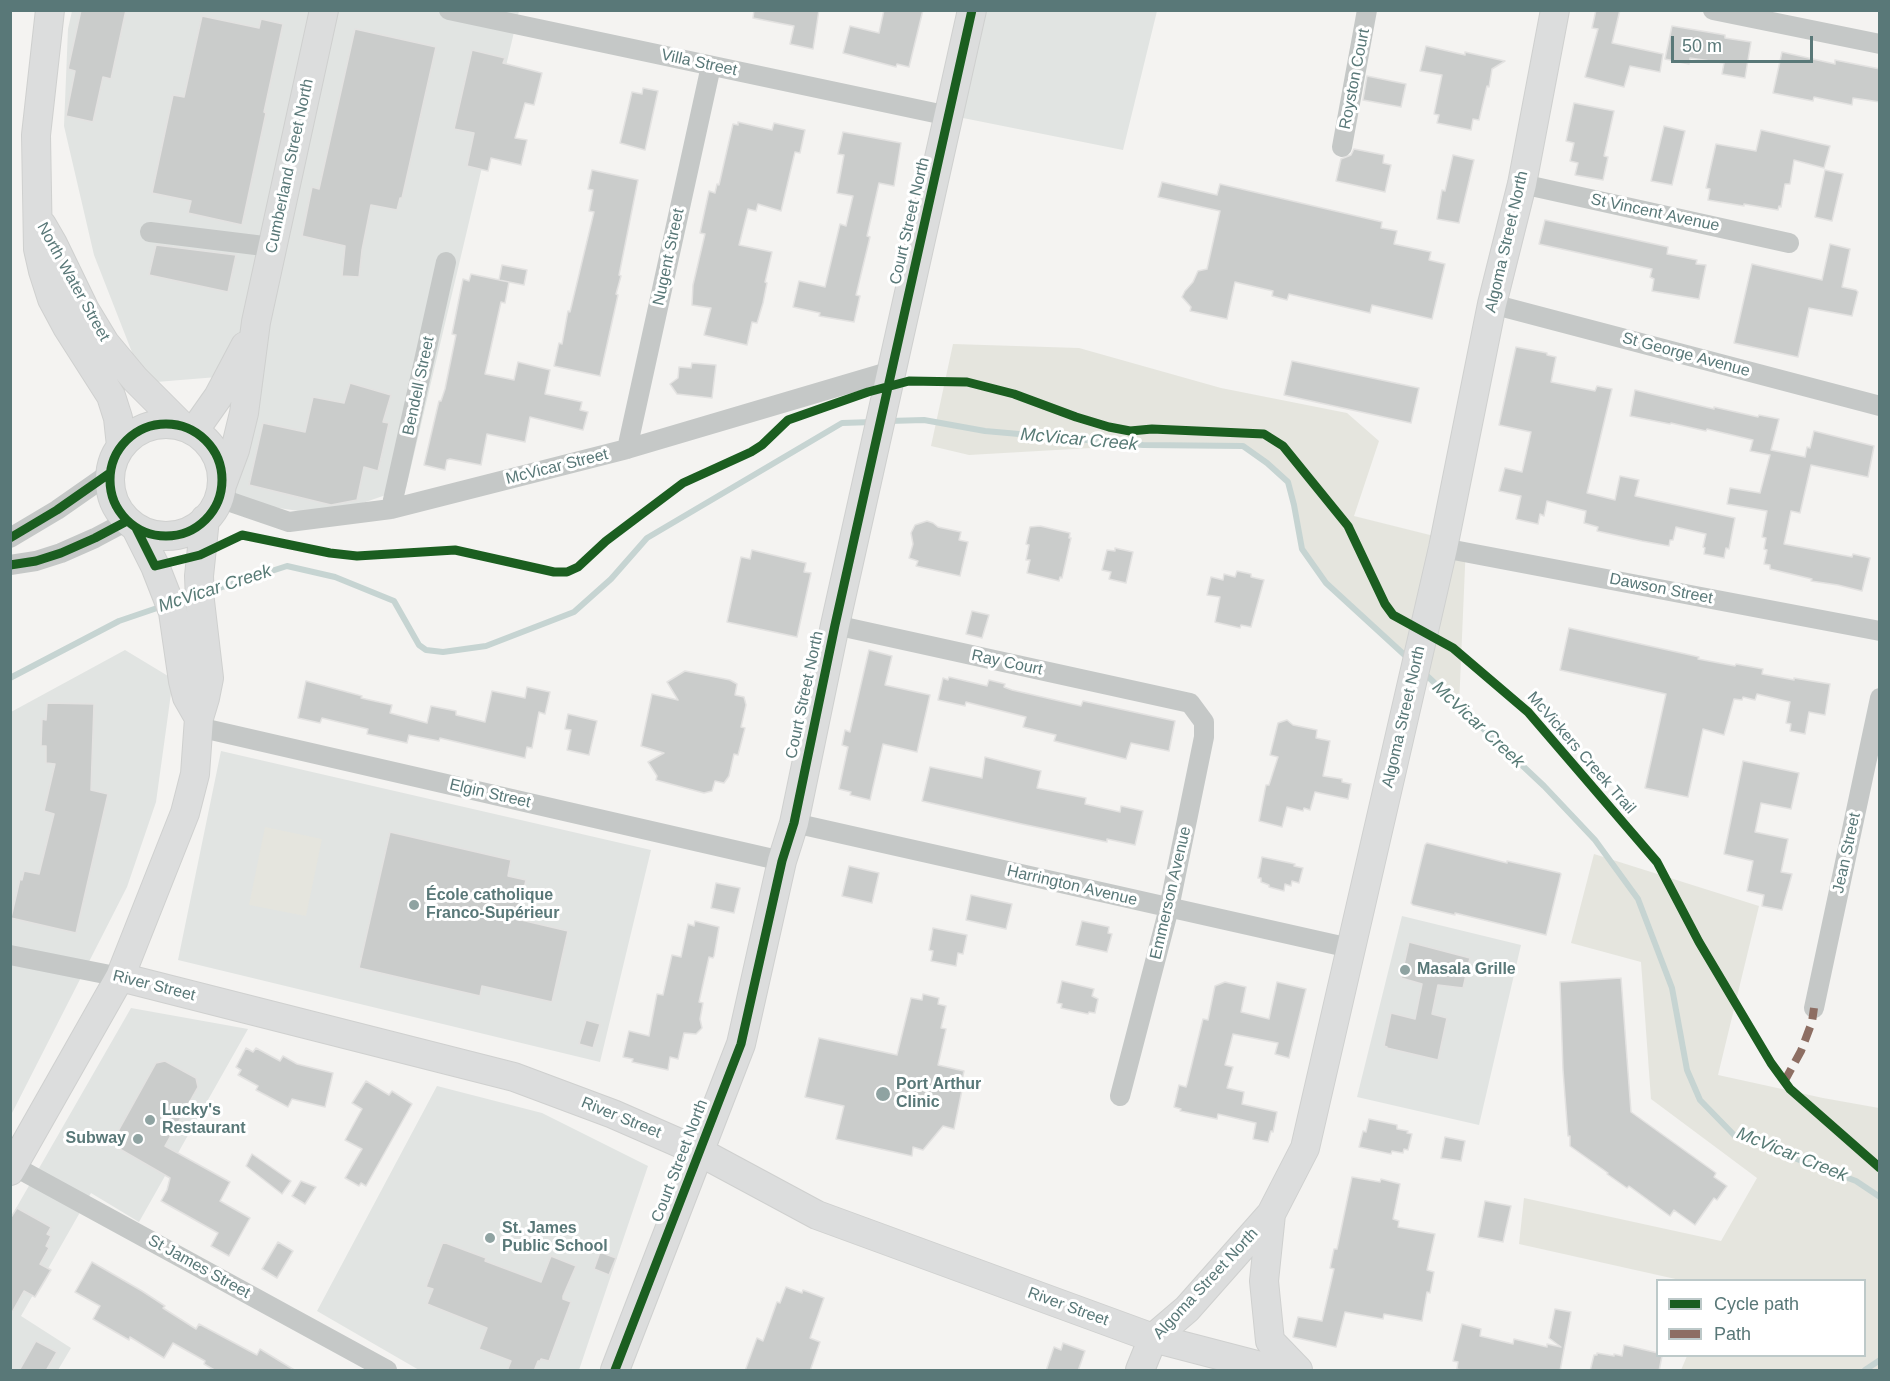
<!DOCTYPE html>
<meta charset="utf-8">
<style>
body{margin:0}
#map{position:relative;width:1890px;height:1381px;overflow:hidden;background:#f4f3f1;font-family:Arial,sans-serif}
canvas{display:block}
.frame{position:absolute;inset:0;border:12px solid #597878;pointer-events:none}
.legend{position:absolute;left:1656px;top:1279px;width:210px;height:78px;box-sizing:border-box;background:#fff;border:2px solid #bdc9c9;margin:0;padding:8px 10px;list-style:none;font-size:18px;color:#597878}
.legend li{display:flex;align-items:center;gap:12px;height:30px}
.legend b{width:30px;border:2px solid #bdc9c9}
.scale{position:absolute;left:1671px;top:36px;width:142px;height:27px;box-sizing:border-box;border:3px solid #597878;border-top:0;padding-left:8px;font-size:18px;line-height:21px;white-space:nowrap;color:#597878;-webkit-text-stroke:4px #fff;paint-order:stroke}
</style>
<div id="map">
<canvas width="1890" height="1381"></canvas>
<div class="frame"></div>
<ul class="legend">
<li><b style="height:8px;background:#1b5e20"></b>Cycle path</li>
<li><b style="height:8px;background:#8d6e63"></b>Path</li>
</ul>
<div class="scale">50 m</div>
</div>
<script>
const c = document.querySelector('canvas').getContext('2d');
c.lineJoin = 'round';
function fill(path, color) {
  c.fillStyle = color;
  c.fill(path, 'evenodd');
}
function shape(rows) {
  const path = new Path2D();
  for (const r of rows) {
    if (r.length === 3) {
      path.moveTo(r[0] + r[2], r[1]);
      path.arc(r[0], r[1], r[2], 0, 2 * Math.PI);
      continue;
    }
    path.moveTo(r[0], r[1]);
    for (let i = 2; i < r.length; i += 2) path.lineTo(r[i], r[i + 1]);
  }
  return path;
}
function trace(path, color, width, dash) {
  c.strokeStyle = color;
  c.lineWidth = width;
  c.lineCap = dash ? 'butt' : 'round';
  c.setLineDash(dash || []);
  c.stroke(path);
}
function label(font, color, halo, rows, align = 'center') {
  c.font = font + ' Arial,sans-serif';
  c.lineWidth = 6;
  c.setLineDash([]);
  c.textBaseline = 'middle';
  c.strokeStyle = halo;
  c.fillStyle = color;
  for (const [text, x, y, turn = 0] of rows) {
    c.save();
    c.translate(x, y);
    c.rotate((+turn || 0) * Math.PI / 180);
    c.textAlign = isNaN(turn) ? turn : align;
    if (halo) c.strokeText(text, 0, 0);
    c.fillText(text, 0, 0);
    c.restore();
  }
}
const built = shape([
 [72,11,519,11,406,488,354,506,306,512,230,501,254,374,144,383,94,255,64,126,68,29],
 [984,11,1157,11,1123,150,958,117],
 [125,650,173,679,156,802,127,887,11,1115,11,712],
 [221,751,651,850,600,1062,178,960],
 [1402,916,1521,945,1479,1125,1357,1097],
 [131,1008,248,1029,139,1222,91,1193,21,1316,71,1348,58,1370,11,1370,11,1217],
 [437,1086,542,1113,648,1166,579,1370,419,1370,317,1311]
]);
const green = shape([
 [953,344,1079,348,1221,388,1347,413,1379,441,1354,516,1466,544,1459,706,1326,583,1302,549,1294,505,1288,482,1267,463,1243,446,1143,445,969,455,931,446],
 [265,827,322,839,306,916,249,905],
 [1594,854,1759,906,1718,1075,1823,1098,1879,1108,1879,1370,1681,1370,1687,1356,1864,1356,1864,1280,1680,1280,1519,1244,1524,1198,1721,1241,1757,1178,1651,1099,1641,962,1571,943]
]);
const stream = shape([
 [889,421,924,420,985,431,1143,445,1243,446,1267,463,1288,482,1294,505,1302,549,1326,583,1410,660],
 [207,592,287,566,335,577,394,601,419,645,426,650,443,652,486,646,574,612,611,579,647,538,842,423,873,422],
 [1424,673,1544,786,1595,840,1638,899,1672,988,1687,1070,1700,1100,1735,1136,1856,1181,1880,1197],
 [10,678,119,621,163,606],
 [1865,1370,1880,1360]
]);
const building = shape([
 [81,10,126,10,111,79,103,77,93,122,66,116,75,71,68,69,81,10],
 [754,10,819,10,813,49,790,44,794,26,753,18,754,10],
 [884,10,923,10,909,67,897,64,896,67,843,53,850,26,879,33,884,10],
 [1596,10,1620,10,1612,43,1663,54,1660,72,1630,66,1624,87,1585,77,1598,29,1592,28,1596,10],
 [202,16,259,28,261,19,283,24,264,112,266,113,242,225,188,213,191,201,152,193,173,95,184,97,202,16],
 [1672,26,1725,35,1725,38,1751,42,1745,78,1722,74,1724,63,1690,58,1689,64,1665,59,1672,26],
 [355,29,436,47,402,198,400,198,397,210,371,205,362,250,359,277,342,276,345,246,302,236,312,187,319,189,355,29],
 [1426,46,1465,55,1465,52,1505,61,1492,69,1489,87,1487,86,1479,120,1473,119,1471,130,1437,123,1439,115,1434,114,1442,75,1420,71,1426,46],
 [472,50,505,58,503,63,542,73,534,105,525,103,515,138,527,140,521,165,491,158,488,171,467,166,474,133,454,129,472,50],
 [1782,52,1835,64,1835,60,1880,69,1880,102,1853,98,1852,105,1814,97,1813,101,1773,93,1782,52],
 [1367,76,1406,84,1401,107,1363,100,1367,76],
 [643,88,658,91,645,150,620,143,632,92,642,94,643,88],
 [1574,103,1614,111,1604,156,1608,157,1603,180,1575,175,1578,163,1570,161,1574,143,1566,141,1574,103],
 [738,122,772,130,774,123,805,130,800,153,795,152,781,211,758,204,756,211,748,209,739,245,772,252,765,282,767,283,763,303,757,323,752,322,747,345,704,335,711,308,692,305,693,285,705,234,700,233,709,191,715,193,717,184,719,185,733,124,738,125,738,122],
 [1664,126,1685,131,1672,185,1651,181,1664,126],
 [1761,130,1830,146,1824,168,1794,160,1790,184,1785,184,1781,207,1779,206,1778,210,1744,204,1744,206,1708,200,1710,189,1706,188,1716,144,1756,151,1761,130],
 [843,132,901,143,894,186,879,183,867,236,870,237,856,295,860,296,854,322,819,316,820,313,793,307,799,281,825,287,840,224,846,226,853,196,837,193,844,155,838,154,843,132],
 [1354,149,1384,155,1383,163,1391,165,1385,192,1336,181,1341,159,1351,155,1354,149],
 [1453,155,1474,160,1459,223,1437,219,1442,190,1445,191,1453,155],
 [592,170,638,180,619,275,621,276,616,294,618,295,600,376,554,366,559,343,562,344,568,311,570,312,594,212,589,211,593,190,588,189,592,170],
 [1825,170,1843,174,1832,221,1815,217,1825,170],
 [1162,182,1217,195,1220,184,1382,222,1381,228,1397,231,1394,244,1431,252,1429,260,1445,264,1432,319,1372,305,1370,313,1289,294,1287,300,1272,296,1273,291,1235,282,1227,319,1190,311,1191,307,1182,297,1185,291,1193,282,1198,271,1207,269,1220,211,1158,197,1162,182],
 [1545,220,1668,247,1667,254,1697,260,1696,264,1706,265,1699,299,1652,291,1654,279,1650,277,1652,269,1539,244,1545,220],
 [1830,244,1850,249,1842,287,1856,290,1858,292,1852,316,1809,308,1798,357,1734,343,1752,264,1822,280,1830,244],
 [156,245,236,255,228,292,149,275,156,245],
 [502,265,527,270,524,285,499,280,502,265],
 [471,274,509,282,505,303,501,302,485,374,514,380,518,362,550,370,545,394,582,402,580,410,588,412,583,430,530,417,525,442,487,434,481,465,450,459,447,460,445,470,424,465,439,401,441,401,445,389,456,335,452,334,463,279,469,281,471,274],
 [1516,347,1547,353,1547,355,1556,357,1551,382,1595,391,1597,386,1612,389,1587,493,1615,500,1620,476,1639,480,1635,496,1735,518,1729,549,1726,548,1724,558,1704,554,1705,548,1703,547,1706,534,1676,527,1673,540,1670,540,1669,546,1642,541,1597,531,1598,527,1584,523,1586,511,1547,501,1544,516,1540,514,1538,524,1516,519,1521,496,1499,491,1505,468,1522,472,1531,432,1499,425,1516,347],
 [1292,361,1419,388,1411,423,1284,395,1292,361],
 [692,363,716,365,712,398,677,394,670,384,678,378,679,367,691,368,692,363],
 [350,383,391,395,383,422,389,423,378,471,364,467,357,500,331,505,249,485,263,423,305,432,313,397,344,403,350,383],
 [1635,390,1714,409,1714,407,1758,417,1759,415,1779,419,1771,450,1805,457,1807,447,1810,448,1814,431,1874,446,1868,477,1811,465,1800,513,1791,511,1784,544,1852,557,1853,554,1870,558,1862,591,1838,585,1811,581,1812,579,1770,569,1770,565,1764,564,1767,550,1764,549,1766,538,1762,537,1767,511,1727,504,1730,488,1760,493,1770,455,1750,451,1753,440,1707,429,1706,431,1671,423,1670,424,1630,416,1635,390],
 [927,521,933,523,938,527,961,532,959,540,968,542,960,576,916,566,918,561,909,558,913,544,911,533,915,525,927,521],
 [1040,526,1070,533,1069,538,1071,538,1062,578,1060,577,1059,581,1027,573,1030,560,1026,560,1029,545,1026,544,1030,527,1040,526],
 [1115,548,1133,552,1126,583,1109,579,1111,572,1102,570,1107,550,1115,551,1115,548],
 [752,550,806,563,804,572,811,573,797,637,727,622,741,557,750,559,752,550],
 [1237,571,1251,574,1251,577,1264,580,1251,627,1241,625,1240,628,1215,622,1220,597,1207,595,1211,577,1223,580,1224,574,1235,577,1237,571],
 [972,611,989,615,982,638,966,634,972,611],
 [1569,628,1699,657,1698,659,1735,666,1736,664,1763,669,1762,674,1794,680,1794,678,1830,684,1825,715,1809,712,1805,734,1790,731,1791,724,1786,723,1790,702,1757,694,1755,700,1743,697,1742,700,1734,699,1724,735,1703,729,1688,797,1645,788,1666,694,1560,670,1569,628],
 [869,650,892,656,885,685,930,695,917,752,883,744,870,800,850,795,851,792,839,789,848,747,842,745,845,730,850,732,869,650],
 [685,671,730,680,737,684,735,695,744,697,746,705,741,727,745,728,738,755,734,754,729,776,724,783,715,781,712,791,704,793,656,780,657,776,648,762,664,753,641,746,652,694,678,700,667,682,685,671],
 [949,677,987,686,989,680,1005,684,1004,687,1012,690,1081,706,1083,701,1175,721,1169,751,1131,743,1126,759,1054,741,1056,735,1023,727,1026,717,966,702,965,706,938,700,943,678,948,680,949,677],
 [306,681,362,696,361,698,392,705,390,713,427,723,431,706,456,711,456,715,485,722,492,691,525,698,527,687,550,692,545,714,539,712,532,748,527,747,525,758,440,738,439,741,409,735,407,743,367,734,368,729,322,718,320,723,298,718,306,681],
 [47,703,94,704,91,790,108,794,76,933,11,918,20,879,22,880,24,871,39,874,54,814,44,811,55,764,46,763,46,746,41,746,42,719,46,720,47,703],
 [568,714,597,721,589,755,567,750,571,730,565,729,568,714],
 [1287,720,1293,725,1317,730,1316,738,1330,741,1323,776,1342,779,1342,782,1351,784,1348,799,1315,792,1310,810,1304,808,1303,811,1287,807,1282,827,1259,821,1266,785,1269,785,1278,757,1270,755,1278,723,1287,720],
 [985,757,1041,771,1037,788,1086,798,1085,804,1120,812,1121,806,1143,811,1135,845,1107,839,1107,842,1022,824,922,801,930,767,982,778,985,757],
 [1743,761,1799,773,1791,809,1761,803,1755,832,1788,839,1781,872,1792,874,1782,910,1762,906,1764,895,1747,891,1753,861,1724,854,1743,761],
 [390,832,511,860,508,876,526,880,517,919,568,931,552,1002,482,986,480,996,359,968,390,832],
 [1427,843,1507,863,1507,861,1560,873,1561,874,1546,935,1455,913,1455,915,1413,905,1411,903,1425,845,1427,843],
 [1262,857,1295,864,1294,866,1303,868,1299,883,1292,881,1291,886,1285,884,1284,891,1269,887,1269,885,1261,882,1261,878,1258,878,1262,857],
 [849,866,879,873,872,903,842,896,849,866],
 [716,883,740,888,734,913,711,908,716,883],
 [971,895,1012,904,1006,929,966,920,971,895],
 [695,921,719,927,714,956,713,958,709,957,699,1002,703,1003,700,1019,702,1028,696,1034,684,1033,678,1059,670,1057,668,1070,632,1062,633,1059,623,1057,629,1031,649,1036,657,994,663,995,672,955,681,957,688,924,694,926,695,921],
 [1082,921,1109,927,1108,933,1112,934,1107,952,1076,945,1082,921],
 [933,928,967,935,963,954,958,953,956,966,931,961,933,951,929,950,933,928],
 [1409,942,1470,958,1463,988,1438,985,1432,1014,1447,1018,1438,1060,1387,1048,1387,1047,1384,1046,1391,1013,1415,1019,1422,984,1401,978,1409,942],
 [1621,978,1631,1112,1716,1173,1714,1177,1727,1186,1717,1200,1714,1198,1695,1225,1674,1210,1670,1216,1629,1186,1627,1188,1607,1174,1608,1173,1570,1146,1570,1136,1568,1136,1563,1070,1560,982,1621,978],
 [1062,981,1094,989,1092,996,1098,999,1095,1013,1089,1012,1088,1014,1061,1008,1062,1004,1057,1003,1062,981],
 [1225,982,1246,987,1241,1012,1269,1019,1277,982,1306,989,1289,1058,1275,1054,1278,1043,1233,1034,1225,1065,1233,1067,1227,1088,1244,1092,1242,1104,1277,1112,1273,1132,1271,1131,1268,1142,1253,1139,1256,1123,1218,1114,1217,1119,1180,1111,1181,1109,1174,1107,1179,1085,1186,1087,1187,1084,1203,1019,1208,1020,1215,986,1225,982],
 [923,994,939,998,938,1004,946,1006,941,1028,946,1029,938,1065,964,1071,960,1090,962,1090,954,1129,943,1126,923,1150,913,1147,912,1156,836,1139,844,1106,805,1097,819,1038,897,1055,911,998,922,1000,923,994],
 [586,1020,600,1024,593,1048,579,1044,586,1020],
 [246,1048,253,1052,256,1048,280,1061,283,1056,297,1064,333,1073,325,1107,292,1099,288,1107,256,1090,258,1086,238,1075,241,1070,236,1067,246,1048],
 [165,1061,196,1078,198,1087,165,1146,230,1182,220,1201,250,1218,229,1256,211,1246,218,1233,161,1201,167,1190,170,1178,111,1144,156,1063,165,1061],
 [366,1081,389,1095,392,1091,412,1104,366,1186,361,1183,359,1186,345,1178,362,1149,345,1140,362,1109,352,1103,366,1081],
 [1369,1119,1397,1125,1397,1129,1408,1131,1407,1133,1412,1134,1408,1150,1404,1149,1403,1153,1392,1151,1391,1154,1359,1147,1363,1131,1366,1132,1369,1119],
 [1445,1137,1465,1141,1461,1161,1441,1158,1445,1137],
 [252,1154,291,1181,282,1194,246,1166,252,1154],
 [1352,1177,1380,1182,1381,1179,1400,1184,1393,1219,1399,1221,1398,1227,1435,1234,1427,1270,1434,1272,1430,1293,1427,1292,1422,1321,1384,1314,1383,1319,1345,1312,1336,1347,1293,1337,1298,1317,1322,1321,1334,1269,1330,1268,1334,1249,1337,1249,1352,1177],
 [301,1181,316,1187,305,1204,292,1196,301,1181],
 [1485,1201,1511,1206,1503,1242,1478,1237,1485,1201],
 [17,1208,51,1227,47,1234,51,1236,46,1246,49,1248,40,1264,51,1270,35,1297,24,1291,10,1316,10,1219,17,1208],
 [278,1242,293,1251,277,1278,262,1269,278,1242],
 [443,1242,486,1258,485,1261,541,1282,551,1256,576,1266,563,1296,563,1299,571,1302,549,1361,541,1359,540,1361,538,1361,534,1371,507,1371,511,1361,479,1349,487,1328,427,1304,433,1289,426,1287,443,1242],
 [600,1252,616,1258,609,1275,594,1269,600,1252],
 [92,1262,142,1291,165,1306,163,1308,196,1329,199,1324,257,1355,260,1349,296,1371,216,1371,204,1364,205,1361,173,1343,164,1358,130,1337,129,1340,93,1319,100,1306,75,1292,92,1262],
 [786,1287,802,1293,803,1290,824,1298,810,1338,820,1342,810,1371,745,1371,757,1338,763,1341,777,1302,780,1303,786,1287],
 [1555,1309,1571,1312,1560,1371,1465,1371,1457,1369,1458,1362,1453,1361,1462,1324,1481,1329,1480,1336,1513,1344,1514,1339,1547,1347,1547,1344,1561,1347,1549,1338,1555,1309],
 [36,1341,57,1352,46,1371,19,1371,36,1341],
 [1063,1343,1085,1351,1078,1371,1046,1371,1054,1347,1061,1350,1063,1343],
 [1624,1345,1658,1353,1658,1356,1662,1356,1659,1371,1590,1371,1594,1355,1597,1355,1597,1353,1614,1356,1614,1354,1622,1356,1624,1345]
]);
const street = shape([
 [449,10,949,116],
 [1713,10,1880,44],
 [1342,147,1367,10],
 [1522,184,1789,243],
 [150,232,272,247],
 [1492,304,1880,406],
 [627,449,711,66],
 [219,498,289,522,391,509,627,449,891,371],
 [391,509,446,262],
 [10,538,57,510,110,473],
 [1443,548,1880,631],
 [10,565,36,561,61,553,95,538,127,521],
 [835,625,1190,703,1204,722,1204,737,1169,908,1120,1096],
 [198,727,782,861],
 [794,823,1350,948],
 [10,955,120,977],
 [1814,1008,1880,698],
 [10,1164,387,1370]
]);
const secondary = shape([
 [50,10,36,135,38,249,43,271,52,299,67,327,111,396,118,418,121,446],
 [42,225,53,244,85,310,105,343,135,379,182,426],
 [166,480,56],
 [194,431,218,397,245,346],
 [222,485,235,450,244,413,256,322,324,10],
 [136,528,155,566,173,612,183,681,187,697,199,718],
 [120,977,514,1077,613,1114,700,1152,817,1215,1153,1338,1276,1370],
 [10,1171,120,977,185,813,195,774,199,718,205,698,209,678,200,601,199,576,205,519],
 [1271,1214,1264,1281,1270,1341,1298,1370],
 [615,1370,741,1044,782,861,794,823,835,625,972,10],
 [1140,1370,1153,1338,1187,1309,1271,1214,1305,1148,1443,548,1492,304,1522,184,1555,10]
]);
const quiet = shape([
 [1784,1082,1801,1051,1812,1022,1814,1008]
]);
const cycleway = shape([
 [166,480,56],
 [136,528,155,566,200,555,242,535,330,553,357,556,455,550,554,572,567,572,578,567,606,541,683,483,751,452,762,445,788,420,868,392,909,381,967,382,1014,394,1076,417,1109,427,1130,431,1152,429,1264,434,1283,446,1348,526,1385,604,1393,615,1453,648,1528,712,1657,862,1699,942,1771,1063,1790,1089,1880,1168],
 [10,538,57,510,110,473],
 [10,565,36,561,61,553,95,538,127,521],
 [615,1370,741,1044,782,861,794,823,835,625,972,10]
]);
const markers = [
 [414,905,6,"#8fa3a2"],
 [1405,970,6,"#8fa3a2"],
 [883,1094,8,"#8fa3a2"],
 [150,1120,6,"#8fa3a2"],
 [138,1139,6,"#8fa3a2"],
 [490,1238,6,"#8fa3a2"]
];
const streetNames = [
 ["Villa Street",699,63,12],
 ["Royston Court",1355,79,-79],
 ["Cumberland Street North",290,166,-78],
 ["St Vincent Avenue",1655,213,12],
 ["Court Street North",910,221,-77],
 ["Algoma Street North",1507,242,-77],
 ["Nugent Street",669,257,-78],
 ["North Water Street",73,282,61],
 ["St George Avenue",1686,355,15],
 ["Bendell Street",419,386,-78],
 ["McVicar Street",557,467,-14],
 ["Dawson Street",1661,589,11],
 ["Ray Court",1007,663,12],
 ["Court Street North",805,695,-78],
 ["Algoma Street North",1404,717,-77],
 ["McVickers Creek Trail",1581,753,49],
 ["Elgin Street",490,794,13],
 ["Jean Street",1847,853,-78],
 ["Harrington Avenue",1072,886,13],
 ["Emmerson Avenue",1171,893,-77],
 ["River Street",154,986,14],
 ["River Street",621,1118,22],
 ["Court Street North",680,1161,-69],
 ["St James Street",199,1267,29],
 ["Algoma Street North",1206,1284,-47],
 ["River Street",1068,1307,20]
];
const poiNames = [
 ["École catholique",426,896],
 ["Franco-Supérieur",426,914],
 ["Masala Grille",1417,970],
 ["Port Arthur",896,1085],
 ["Clinic",896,1103],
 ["Lucky's",162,1111],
 ["Restaurant",162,1129],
 ["Subway",126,1139,"right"],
 ["St. James",502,1229],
 ["Public School",502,1247]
];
const waterNames = [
 ["McVicar Creek",1079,440,5],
 ["McVicar Creek",215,589,-18],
 ["McVicar Creek",1478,725,43],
 ["McVicar Creek",1792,1155,22]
];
fill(built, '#e1e4e2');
fill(green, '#e5e5de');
trace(stream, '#c6d4d2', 6);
fill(building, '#cacccb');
trace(building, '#e3e2e1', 1.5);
trace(secondary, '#cfd0cf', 30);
trace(street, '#c5c8c7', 20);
trace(secondary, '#dcdddd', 28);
trace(quiet, '#8d6e63', 8, [15, 8]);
trace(cycleway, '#1b5e20', 9);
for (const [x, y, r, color] of markers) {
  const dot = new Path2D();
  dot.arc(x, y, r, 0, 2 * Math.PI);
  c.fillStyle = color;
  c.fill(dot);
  trace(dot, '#fff', 2);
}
label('16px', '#597878', '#fff', streetNames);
label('bold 16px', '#597878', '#fff', poiNames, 'left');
label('italic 18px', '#587b76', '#fff', waterNames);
</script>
